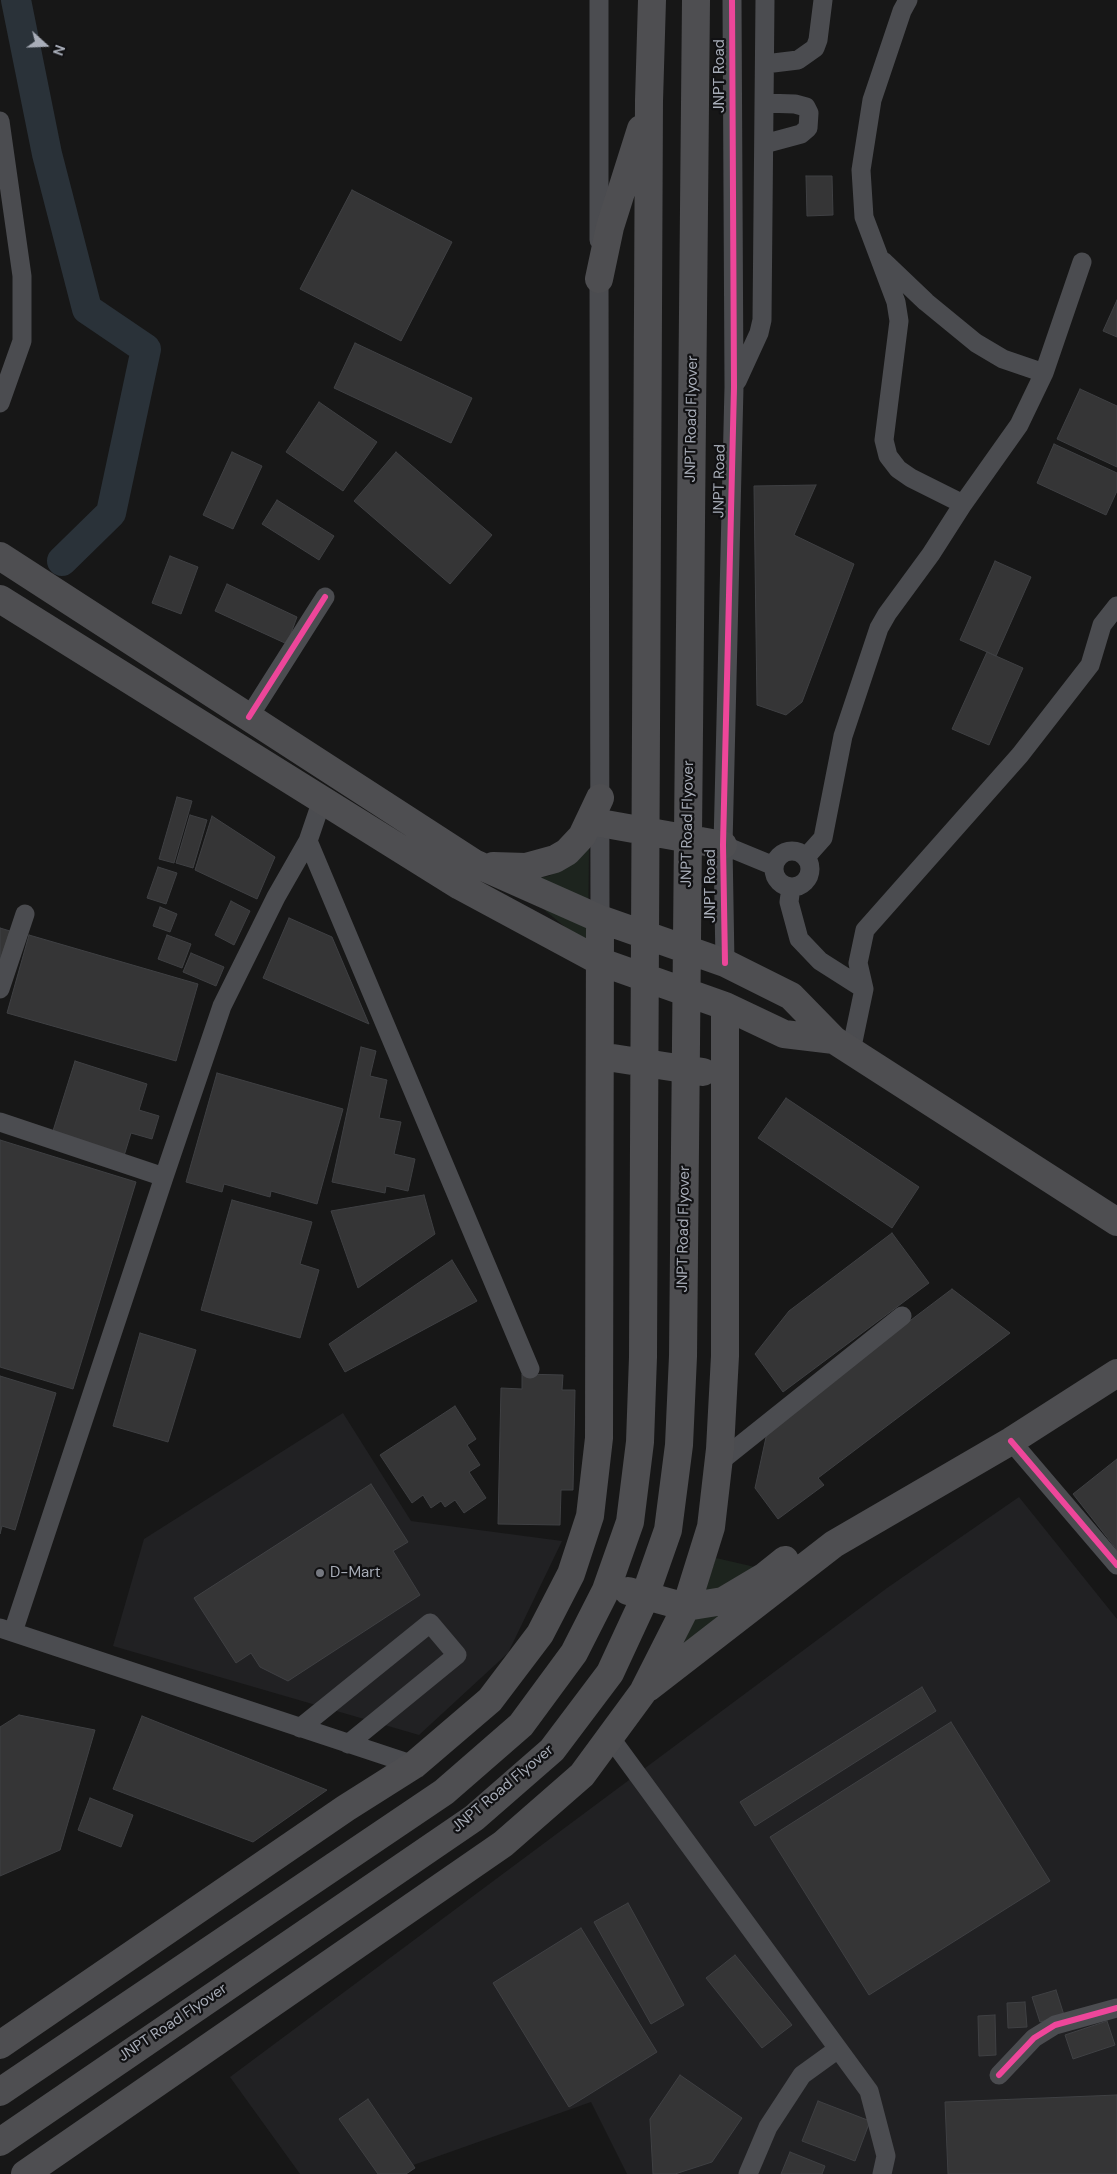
<!DOCTYPE html>
<style>
body{margin:0}
#map{position:relative;width:1117px;height:2174px;overflow:hidden;background:#171717;font-family:"DM Sans",sans-serif}
canvas{display:block}
.north{position:absolute;left:20px;top:20px;width:50px;height:50px;-webkit-text-stroke:4px #111113;paint-order:stroke;rotate:110deg;font-size:14px;font-weight:700;line-height:20px;text-align:center;color:#a8adb8}
.north::after{content:'';display:block;margin:auto;width:18px;height:22px;background:#a8adb8;clip-path:polygon(50% 0,100% 100%,50% 72%,0 100%)}
</style>
<div id="map">
<canvas width="1117" height="2174"></canvas>
<div class="north">N</div>
</div>
<script>
const c = document.querySelector('canvas').getContext('2d');
c.lineJoin = 'round';
function fill(path, color) {
  c.fillStyle = color;
  c.fill(path, 'evenodd');
}
function shape(rows) {
  const path = new Path2D();
  for (const r of rows) {
    if (r.length === 3) {
      path.moveTo(r[0] + r[2], r[1]);
      path.arc(r[0], r[1], r[2], 0, 2 * Math.PI);
      continue;
    }
    path.moveTo(r[0], r[1]);
    for (let i = 2; i < r.length; i += 2) path.lineTo(r[i], r[i + 1]);
  }
  return path;
}
function trace(path, color, width, dash) {
  c.strokeStyle = color;
  c.lineWidth = width;
  c.lineCap = dash ? 'butt' : 'round';
  c.setLineDash(dash || []);
  c.stroke(path);
}
function label(font, color, halo, rows, align = 'center') {
  c.font = font + ' "DM Sans",sans-serif';
  c.lineWidth = 4.5;
  c.setLineDash([]);
  c.textBaseline = 'middle';
  c.strokeStyle = halo;
  c.fillStyle = color;
  for (const [text, x, y, turn = 0] of rows) {
    c.save();
    c.translate(x, y);
    c.rotate((+turn || 0) * Math.PI / 180);
    c.textAlign = isNaN(turn) ? turn : align;
    if (halo) c.strokeText(text, 0, 0);
    c.fillText(text, 0, 0);
    c.restore();
  }
}
const built = shape([
 [343,1413,411,1521,562,1541,508,1653,419,1735,113,1646,144,1539],
 [1019,1497,1117,1619,1117,2174,627,2174,591,2102,388,2174,300,2174,230,2077,887,1588]
]);
const green = shape([
 [589,848,588,946,507,879,527,880,549,876,570,865],
 [716,1558,755,1567,791,1568,679,1650,694,1620]
]);
const river = shape([
 [16,0,47,154,87,309,146,349,111,513,62,561]
]);
const building = shape([
 [806,176,832,176,833,215,807,216,806,176],
 [352,190,452,242,401,341,300,289,352,190],
 [1117,300,1117,337,1103,331,1117,300],
 [355,343,472,398,451,443,334,388,355,343],
 [1080,389,1117,406,1117,467,1057,439,1080,389],
 [319,402,377,442,343,491,286,452,319,402],
 [1054,444,1117,473,1117,491,1106,515,1037,483,1054,444],
 [232,452,262,466,233,529,203,515,232,452],
 [396,452,492,535,450,584,354,501,396,452],
 [816,485,794,535,854,564,802,702,786,715,757,705,754,486,816,485],
 [277,500,334,536,319,560,262,524,277,500],
 [170,556,198,567,181,614,152,603,170,556],
 [995,561,1031,577,996,656,960,640,995,561],
 [227,584,297,617,287,644,215,611,227,584],
 [987,652,1023,668,989,745,952,729,987,652],
 [177,797,192,801,174,863,159,859,177,797],
 [190,815,207,820,193,868,176,863,190,815],
 [212,816,275,857,257,899,195,870,212,816],
 [158,867,177,873,166,904,147,898,158,867],
 [231,901,250,911,234,945,215,935,231,901],
 [160,907,177,914,170,932,153,926,160,907],
 [289,918,332,937,369,1024,263,978,289,918],
 [0,928,10,931,0,961,0,928],
 [29,935,198,984,176,1061,7,1013,29,935],
 [167,935,191,944,182,968,158,959,167,935],
 [191,953,224,967,216,986,183,972,191,953],
 [361,1047,376,1051,370,1076,387,1080,379,1118,401,1122,394,1154,415,1159,408,1191,386,1186,385,1193,332,1182,361,1047],
 [75,1061,147,1084,139,1110,159,1116,152,1139,131,1133,124,1156,52,1134,75,1061],
 [217,1073,343,1109,317,1204,271,1191,270,1197,224,1184,222,1192,186,1182,217,1073],
 [786,1098,919,1187,892,1228,758,1138,786,1098],
 [0,1140,136,1182,73,1389,0,1367,0,1140],
 [424,1195,435,1234,358,1288,331,1211,424,1195],
 [232,1200,312,1222,300,1264,319,1270,300,1338,201,1310,232,1200],
 [892,1233,929,1283,783,1392,755,1354,789,1311,892,1233],
 [452,1260,477,1301,345,1372,329,1344,452,1260],
 [952,1289,1010,1333,818,1478,824,1485,778,1519,755,1488,768,1428,952,1289],
 [140,1333,196,1350,168,1442,113,1426,140,1333],
 [522,1374,563,1375,562,1390,575,1390,573,1490,561,1490,560,1525,498,1524,501,1388,522,1389,522,1374],
 [0,1376,56,1393,15,1530,2,1526,0,1534,0,1376],
 [455,1406,476,1439,467,1445,480,1465,469,1472,486,1498,464,1513,455,1500,445,1507,441,1501,431,1508,423,1495,412,1503,380,1455,455,1406],
 [1117,1459,1117,1550,1073,1494,1117,1459],
 [371,1484,408,1542,393,1551,420,1595,288,1681,260,1667,251,1653,236,1663,194,1598,371,1484],
 [922,1687,936,1711,755,1826,740,1802,922,1687],
 [19,1715,95,1730,60,1850,0,1876,0,1727,19,1715],
 [142,1716,327,1790,253,1842,113,1789,142,1716],
 [951,1722,1050,1881,869,1995,770,1837,951,1722],
 [90,1798,133,1815,121,1847,78,1830,90,1798],
 [628,1903,684,2005,651,2024,594,1922,628,1903],
 [581,1928,657,2052,569,2107,493,1983,581,1928],
 [735,1955,792,2025,762,2048,706,1978,735,1955],
 [1056,1990,1064,2015,1040,2022,1032,1997,1056,1990],
 [1025,2002,1027,2027,1008,2028,1007,2003,1025,2002],
 [995,2015,996,2055,979,2056,978,2016,995,2015],
 [1107,2021,1115,2045,1073,2059,1065,2035,1107,2021],
 [680,2075,742,2118,712,2162,675,2174,653,2174,650,2119,680,2075],
 [1117,2095,1117,2174,948,2174,945,2102,1117,2095],
 [368,2099,415,2168,406,2174,378,2174,339,2119,368,2099],
 [818,2101,870,2121,855,2161,802,2141,818,2101],
 [790,2152,825,2166,822,2174,781,2174,790,2152]
]);
const minor = shape([
 [599,0,599,240],
 [908,0,902,11,872,100,861,170,864,217,896,302,899,321,884,440,888,456,898,469,911,478,963,504,1019,425,1044,373],
 [765,64,798,60,815,48,818,40,823,0],
 [764,103,795,104,806,107,809,113,808,128,801,134,764,144],
 [0,121,22,276,22,341,0,403],
 [883,261,926,302,976,343,1003,359,1044,373,1082,262],
 [599,268,600,919],
 [737,381,759,333,762,320,765,0],
 [249,717,325,597],
 [308,841,530,1369],
 [723,845,774,866],
 [792,869,18],
 [806,857,823,838,843,736,879,628,887,614,931,554,963,504],
 [791,887,789,902,799,939,820,961,864,989],
 [725,963,723,845,734,387,732,0],
 [0,989,25,914],
 [851,1051,864,989,858,963,865,930,1020,755,1090,665,1102,625,1117,606],
 [0,1122,164,1177],
 [1011,1441,1117,1565],
 [718,1463,902,1316],
 [0,1628,414,1765],
 [13,1632,164,1177,222,1006,276,897,308,841,322,800],
 [300,1728,430,1623,457,1655,348,1744],
 [610,1737,869,2091,886,2156,882,2174],
 [999,2075,1034,2038,1055,2025,1117,2008],
 [748,2174,768,2127,802,2075,838,2049]
]);
const highway = shape([
 [599,279,610,227,641,129],
 [0,556,474,863,600,919,725,963,791,996,834,1040,1117,1222],
 [0,599,460,886,601,962,725,1006,784,1034,834,1040],
 [600,823,723,845],
 [493,866,526,867,555,859,567,852,582,836,600,798],
 [600,1056,703,1072],
 [628,1591,686,1607,723,1601,765,1576,785,1560],
 [648,1688,834,1544,1011,1441,1117,1373],
 [0,2045,346,1808,414,1765,490,1700,540,1634,571,1574,590,1516,599,1438,600,919],
 [0,2092,444,1792,521,1725,574,1653,606,1590,630,1522,640,1442,643,1357,649,101,652,0],
 [0,2142,474,1818,552,1750,610,1673,642,1604,668,1530,679,1445,683,1356,696,0],
 [25,2174,503,1844,582,1775,643,1692,686,1607,711,1527,720,1449,725,1356,725,1006]
]);
const cycleway = shape([
 [249,717,325,597],
 [725,963,723,845,734,387,732,0],
 [1011,1441,1117,1565],
 [999,2075,1034,2038,1055,2025,1117,2008]
]);
const markers = [
 [320,1573,5,"#757880"]
];
const streetNames = [
 ["JNPT Road",720,76,-90],
 ["JNPT Road Flyover",692,419,-89],
 ["JNPT Road",720,481,-89],
 ["JNPT Road Flyover",688,824,-89],
 ["JNPT Road",711,886,-90],
 ["JNPT Road Flyover",684,1229,-89],
 ["JNPT Road Flyover",503,1789,-40],
 ["JNPT Road Flyover",173,2023,-34]
];
const poiNames = [
 ["D-Mart",330,1573]
];
fill(built, '#212123');
fill(green, '#1d241e');
trace(river, '#2a3239', 30);
fill(building, '#353536');
trace(building, '#3f4043', 1);
trace(minor, '#4b4c50', 19);
trace(highway, '#4e4e51', 28);
trace(cycleway, '#ed469a', 6);
for (const [x, y, r, color] of markers) {
  const dot = new Path2D();
  dot.arc(x, y, r, 0, 2 * Math.PI);
  c.fillStyle = color;
  c.fill(dot);
  trace(dot, '#111113', 2);
}
label('15px', '#a8adb8', '#111113', streetNames);
label('15px', '#a8adb8', '#111113', poiNames, 'left');
</script>
